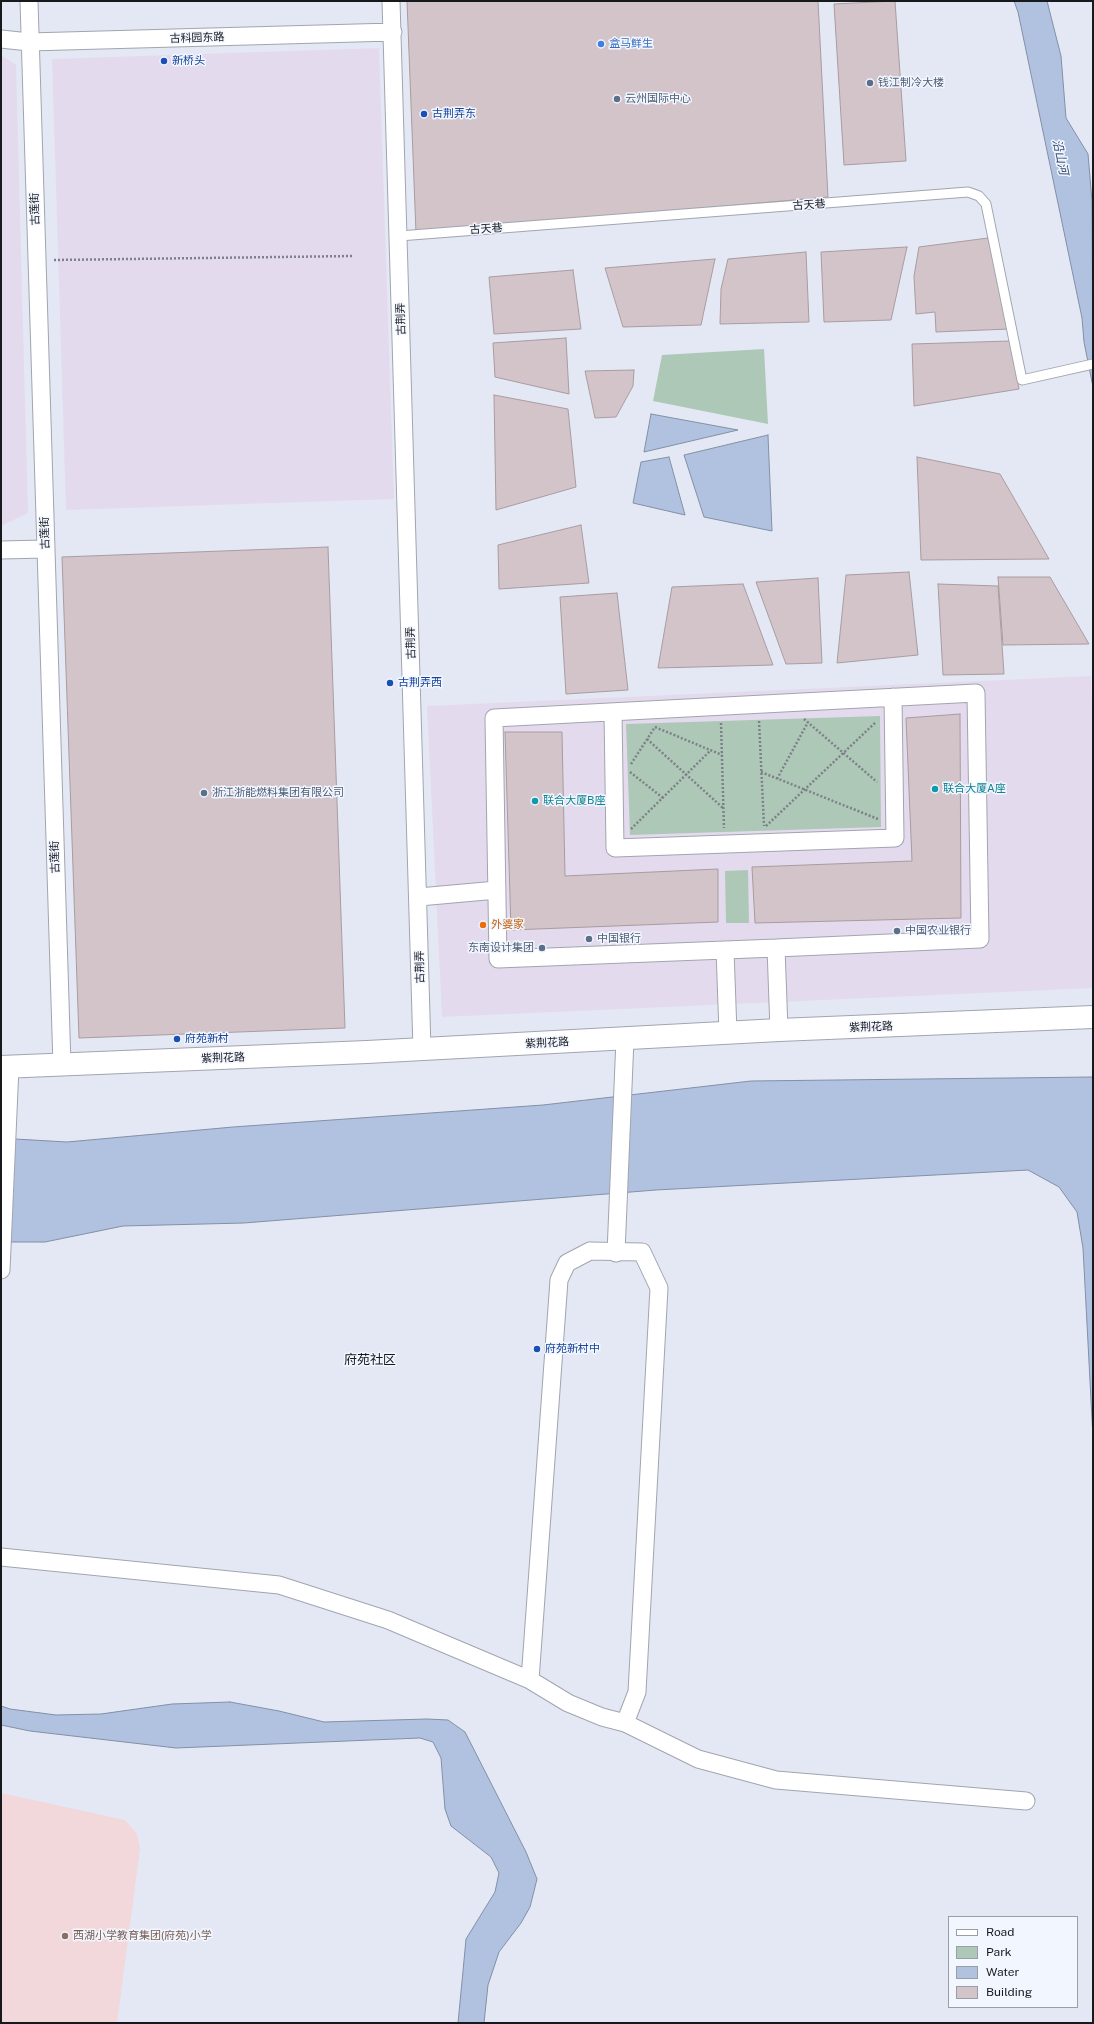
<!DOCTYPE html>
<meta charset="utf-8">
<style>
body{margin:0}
#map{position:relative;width:1094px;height:2024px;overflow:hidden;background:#e4e8f4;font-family:"Public Sans",sans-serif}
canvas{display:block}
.frame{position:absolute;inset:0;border:2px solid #17191d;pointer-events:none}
.legend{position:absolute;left:948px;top:1916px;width:130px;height:92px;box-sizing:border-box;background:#f2f6ff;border:1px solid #9a9ea5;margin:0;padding:5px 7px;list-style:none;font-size:12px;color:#17191d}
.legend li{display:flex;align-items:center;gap:8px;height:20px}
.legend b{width:20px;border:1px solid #9a9ea5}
</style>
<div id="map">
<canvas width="1094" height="2024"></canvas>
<div class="frame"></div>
<ul class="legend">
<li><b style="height:5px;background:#fff"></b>Road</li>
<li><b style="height:11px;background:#aec8b8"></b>Park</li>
<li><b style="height:11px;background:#b0c2df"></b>Water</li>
<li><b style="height:11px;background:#d2c4c8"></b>Building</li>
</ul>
</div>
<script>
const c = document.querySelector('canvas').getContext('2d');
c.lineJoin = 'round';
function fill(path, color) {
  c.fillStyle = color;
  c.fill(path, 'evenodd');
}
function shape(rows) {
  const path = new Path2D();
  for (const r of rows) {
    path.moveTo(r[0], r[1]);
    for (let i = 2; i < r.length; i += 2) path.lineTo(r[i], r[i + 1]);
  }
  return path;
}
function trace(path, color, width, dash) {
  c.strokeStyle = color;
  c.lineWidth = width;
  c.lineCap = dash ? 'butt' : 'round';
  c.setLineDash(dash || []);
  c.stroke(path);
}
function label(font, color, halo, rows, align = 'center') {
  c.font = font + ' "Public Sans","Noto Sans SC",sans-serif';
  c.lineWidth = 3;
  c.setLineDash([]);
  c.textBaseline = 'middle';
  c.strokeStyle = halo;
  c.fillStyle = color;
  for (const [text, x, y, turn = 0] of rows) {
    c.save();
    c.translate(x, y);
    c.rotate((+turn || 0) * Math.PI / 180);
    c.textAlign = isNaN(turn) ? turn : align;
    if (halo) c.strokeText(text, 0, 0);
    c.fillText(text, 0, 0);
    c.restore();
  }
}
const commercial = shape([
 [379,48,394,499,66,510,52,59],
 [1,55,16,65,28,513,1,526],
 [1091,676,1093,744,1093,988,442,1017,427,706]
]);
const education = shape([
 [1,1793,125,1820,137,1834,140,1849,117,2023,1,2023]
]);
const green = shape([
 [764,349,768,424,653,401,662,355],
 [880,716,881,827,630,835,626,724],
 [748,870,749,923,726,923,725,871]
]);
const water = shape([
 [1014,1,1047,1,1061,56,1066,118,1088,154,1092,201,1093,387,1084,342,1082,318,1018,12,1014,1],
 [651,414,738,430,644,452,651,414],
 [768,435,772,531,704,517,684,455,768,435],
 [669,457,685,515,633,503,641,462,669,457],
 [1093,1077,1093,1438,1083,1248,1077,1212,1059,1187,1028,1170,656,1190,244,1223,123,1226,45,1242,1,1242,15,1139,67,1142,233,1127,543,1105,751,1081,1093,1077],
 [230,1702,279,1711,324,1722,427,1719,448,1720,465,1732,526,1852,537,1879,530,1907,521,1923,499,1952,488,1985,484,2023,458,2023,463,1971,466,1939,495,1892,499,1873,491,1857,451,1826,445,1809,441,1758,433,1742,420,1738,176,1748,30,1731,1,1725,1,1706,10,1709,56,1715,101,1714,172,1704,230,1702]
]);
const building = shape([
 [407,1,818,1,828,197,416,233,407,1],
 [895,1,906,161,844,165,834,4,895,1],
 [988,238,1009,329,936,332,935,312,916,314,914,276,919,247,988,238],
 [907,247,891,320,824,322,821,252,907,247],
 [806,252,809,322,720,324,721,289,728,259,806,252],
 [715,259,701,325,623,327,605,268,715,259],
 [573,270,581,329,494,334,489,277,573,270],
 [566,338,569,394,495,377,493,343,566,338],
 [1010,341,1019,389,914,406,912,344,1010,341],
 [634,370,633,386,616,417,595,418,585,371,634,370],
 [494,395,568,409,576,487,496,510,494,395],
 [917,457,1000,474,1049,559,921,560,917,457],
 [581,525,589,583,499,589,498,545,581,525],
 [328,547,345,1028,79,1038,62,557,328,547],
 [909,572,918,655,837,663,846,575,909,572],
 [998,577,1050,577,1089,644,1003,645,998,577],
 [818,578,822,663,786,664,756,582,818,578],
 [743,584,773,665,658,668,672,587,743,584],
 [938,584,998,586,1004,674,943,675,938,584],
 [617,593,628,690,566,694,560,597,617,593],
 [960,714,961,918,755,923,752,867,912,861,906,718,960,714],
 [505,732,562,732,565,876,718,869,718,922,511,930,505,732]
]);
const path = shape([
 [54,260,353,256],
 [804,719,877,782],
 [759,721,764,826],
 [721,723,724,828],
 [655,727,722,755],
 [647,739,723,808],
 [631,764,655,727],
 [630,772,663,798],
 [761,772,878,819],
 [777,779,808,722],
 [766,826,876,722],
 [631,829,711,750]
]);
const lane = shape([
 [399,236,968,192,979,196,986,204,1022,380,1093,364]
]);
const street = shape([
 [29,1,62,1065],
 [391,1,422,1049],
 [1,39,29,42,393,32],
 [1,550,45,549],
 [613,712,615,848,895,838,893,697],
 [419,897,497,890],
 [725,950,776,948],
 [728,1033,725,950,498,959,494,718,976,693,980,939,776,948,779,1030],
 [590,1251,642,1252,659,1288,637,1692,625,1723,602,1717,568,1703,530,1680,559,1280,567,1263,590,1251],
 [616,1253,625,1039],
 [1,1270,10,1067],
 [1,1557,279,1585,388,1620,530,1680],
 [625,1723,698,1759,776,1780,1026,1801]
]);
const secondary = shape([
 [1,1067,367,1052,779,1030,1093,1017]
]);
const markers = [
 [601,44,4,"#3f7fe0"],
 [164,61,4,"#1a4fb4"],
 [870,83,4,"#5c6f8a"],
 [617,99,4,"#5c6f8a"],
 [424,114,4,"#1a4fb4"],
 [390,683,4,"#1a4fb4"],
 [935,789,4,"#0f9aa8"],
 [204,793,4,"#5c6f8a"],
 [535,801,4,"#0f9aa8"],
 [483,925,4,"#e8710a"],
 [897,931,4,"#5c6f8a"],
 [589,939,4,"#5c6f8a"],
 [542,948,4,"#5c6f8a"],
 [177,1039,4,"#1a4fb4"],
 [537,1349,4,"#1a4fb4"],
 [65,1936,4,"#8d6e63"]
];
const streetNames = [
 ["古科园东路",197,38,-2],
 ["古天巷",809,205,-4],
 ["古莲街",35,209,-92],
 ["古天巷",486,229,-4],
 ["古荆弄",401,319,-92],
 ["古莲街",45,533,-92],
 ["古荆弄",411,643,-92],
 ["古莲街",55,857,-92],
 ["古荆弄",420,967,-91],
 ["紫荆花路",871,1027,-2],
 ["紫荆花路",547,1043,-3],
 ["紫荆花路",223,1058,-2]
];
const shopNames = [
 ["盒马鲜生",609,44]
];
const transitNames = [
 ["新桥头",172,61],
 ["古荆弄东",432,114],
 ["古荆弄西",398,683],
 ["府苑新村",185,1039],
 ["府苑新村中",545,1349]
];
const serviceNames = [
 ["钱江制冷大楼",878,83],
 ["云州国际中心",625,99],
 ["浙江浙能燃料集团有限公司",212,793],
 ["中国农业银行",905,931],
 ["中国银行",597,939],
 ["东南设计集团",534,948,"right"]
];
const cultureNames = [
 ["联合大厦A座",943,789],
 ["联合大厦B座",543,801]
];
const foodNames = [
 ["外婆家",491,925]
];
const educationNames = [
 ["西湖小学教育集团(府苑)小学",73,1936]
];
const waterNames = [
 ["沿山河",1060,157,78]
];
const quarterNames = [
 ["府苑社区",370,1360]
];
fill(commercial, '#e4daee');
fill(education, '#f2d7db');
fill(green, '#aec8b8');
fill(water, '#b0c2df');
trace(water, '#828fa5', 1);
fill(building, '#d2c4c8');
trace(building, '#a99c9f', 1);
trace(lane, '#a1a5af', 11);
trace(street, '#a1a5af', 19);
trace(secondary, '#a1a5af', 24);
trace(path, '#7d8088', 2.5, [2, 2]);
trace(lane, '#fff', 9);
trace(street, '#fff', 17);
trace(secondary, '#fff', 22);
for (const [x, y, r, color] of markers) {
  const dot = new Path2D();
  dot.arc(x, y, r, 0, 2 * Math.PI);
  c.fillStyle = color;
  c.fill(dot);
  trace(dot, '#f2f6ff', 1.5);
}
label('11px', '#17191d', '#f2f6ff', streetNames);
label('11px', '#366cbe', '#f2f6ff', shopNames, 'left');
label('11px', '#164399', '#f2f6ff', transitNames, 'left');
label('11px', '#4e5e75', '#f2f6ff', serviceNames, 'left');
label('11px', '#0d838f', '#f2f6ff', cultureNames, 'left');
label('11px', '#c56008', '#f2f6ff', foodNames, 'left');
label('11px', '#785e54', '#f2f6ff', educationNames, 'left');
label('italic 12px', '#334b74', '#f2f6ff', waterNames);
label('13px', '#17191d', '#f2f6ff', quarterNames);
</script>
